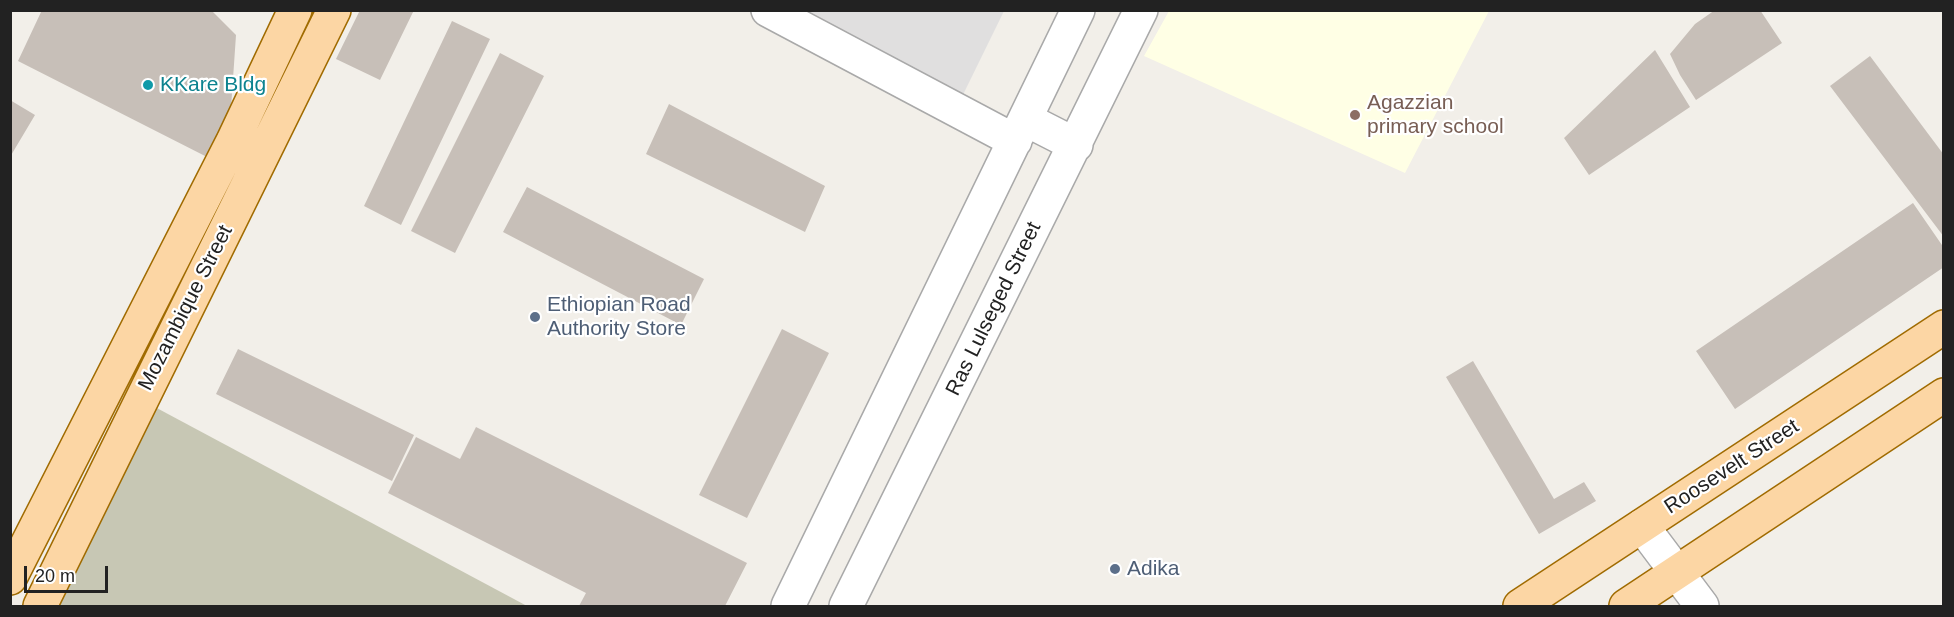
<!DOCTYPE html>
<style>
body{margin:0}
#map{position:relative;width:1954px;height:617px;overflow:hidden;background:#f2efe9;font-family:Helvetica,sans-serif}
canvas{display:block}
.frame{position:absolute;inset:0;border:12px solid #222;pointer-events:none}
.scale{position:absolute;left:24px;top:566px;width:84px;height:27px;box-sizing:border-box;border:3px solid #222;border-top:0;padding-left:8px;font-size:18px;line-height:21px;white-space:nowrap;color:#222;-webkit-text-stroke:4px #fff;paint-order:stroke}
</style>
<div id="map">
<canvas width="1954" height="617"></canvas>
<div class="frame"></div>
<div class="scale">20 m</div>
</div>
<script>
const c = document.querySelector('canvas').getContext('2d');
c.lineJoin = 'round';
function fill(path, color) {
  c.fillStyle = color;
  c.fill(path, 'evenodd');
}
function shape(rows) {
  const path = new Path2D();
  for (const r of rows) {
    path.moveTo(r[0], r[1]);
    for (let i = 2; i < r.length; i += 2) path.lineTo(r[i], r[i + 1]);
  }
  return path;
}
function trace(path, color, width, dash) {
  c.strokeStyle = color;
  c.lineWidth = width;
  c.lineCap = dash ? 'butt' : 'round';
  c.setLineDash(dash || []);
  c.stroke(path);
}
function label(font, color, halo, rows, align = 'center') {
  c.font = font + ' Helvetica,sans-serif';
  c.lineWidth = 4.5;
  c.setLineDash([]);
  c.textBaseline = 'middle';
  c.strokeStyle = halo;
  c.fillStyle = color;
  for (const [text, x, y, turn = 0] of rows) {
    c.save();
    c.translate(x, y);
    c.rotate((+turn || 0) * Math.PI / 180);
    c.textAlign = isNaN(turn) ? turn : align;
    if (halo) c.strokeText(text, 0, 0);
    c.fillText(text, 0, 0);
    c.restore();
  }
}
const residential = shape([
 [769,11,1004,11,956,109]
]);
const education = shape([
 [1169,11,1169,10,1489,11,1405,173,1144,56]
]);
const construction = shape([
 [153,406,527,606,58,606]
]);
const building = shape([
 [42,10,211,10,236,35,231,108,209,158,18,61],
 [360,10,414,10,380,80,336,59],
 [1715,10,1760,10,1782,43,1696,100,1680,75,1670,54,1695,24],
 [452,21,490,39,401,225,364,206],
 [1655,50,1690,107,1589,175,1564,138],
 [500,53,544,76,455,253,411,231],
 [1870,56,1944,155,1944,237,1830,86],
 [10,100,35,115,10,157],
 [669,104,825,186,805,232,646,154],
 [527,187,704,279,681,325,503,232],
 [1913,203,1944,248,1944,267,1735,409,1696,351],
 [782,329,829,353,747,518,699,495],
 [238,349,414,435,392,481,216,394],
 [1473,361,1554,499,1584,482,1596,501,1539,534,1446,377],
 [476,427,747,563,725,606,579,606,586,593,388,493,416,437,460,459]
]);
const minor = shape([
 [768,10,1015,141],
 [1025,119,1076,145],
 [1642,526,1702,606],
 [788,606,1078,10],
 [846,606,1141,10]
]);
const major = shape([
 [10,578,233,141,295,10],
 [40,606,334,10],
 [1520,606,1944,327],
 [1626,606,1944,395]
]);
const markers = [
 [148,85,6,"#0f9aa8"],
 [1355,115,6,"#8d6e63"],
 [535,317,6,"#5c6f8a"],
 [1115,569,6,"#5c6f8a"]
];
const cultureNames = [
 ["KKare Bldg",160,85]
];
const educationNames = [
 ["Agazzian",1367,103],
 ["primary school",1367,127]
];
const serviceNames = [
 ["Ethiopian Road",547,305],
 ["Authority Store",547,329],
 ["Adika",1127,569]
];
const streetNames = [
 ["Mozambique Street",186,308,-63],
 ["Ras Lulseged Street",994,309,-64],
 ["Roosevelt Street",1732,467,-33]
];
fill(residential, '#e0dfdf');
fill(education, '#ffffe5');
fill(construction, '#c7c7b4');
fill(building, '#c7bfb8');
trace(minor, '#a9a9a9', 36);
trace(major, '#a06b00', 36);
trace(minor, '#fff', 33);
trace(major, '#fcd6a4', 33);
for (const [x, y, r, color] of markers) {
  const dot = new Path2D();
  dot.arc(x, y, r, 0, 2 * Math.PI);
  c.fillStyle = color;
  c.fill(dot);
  trace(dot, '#fff', 2);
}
label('21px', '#0d838f', '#fff', cultureNames, 'left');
label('21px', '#785e54', '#fff', educationNames, 'left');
label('21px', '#4e5e75', '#fff', serviceNames, 'left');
label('21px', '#222', '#fff', streetNames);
</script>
